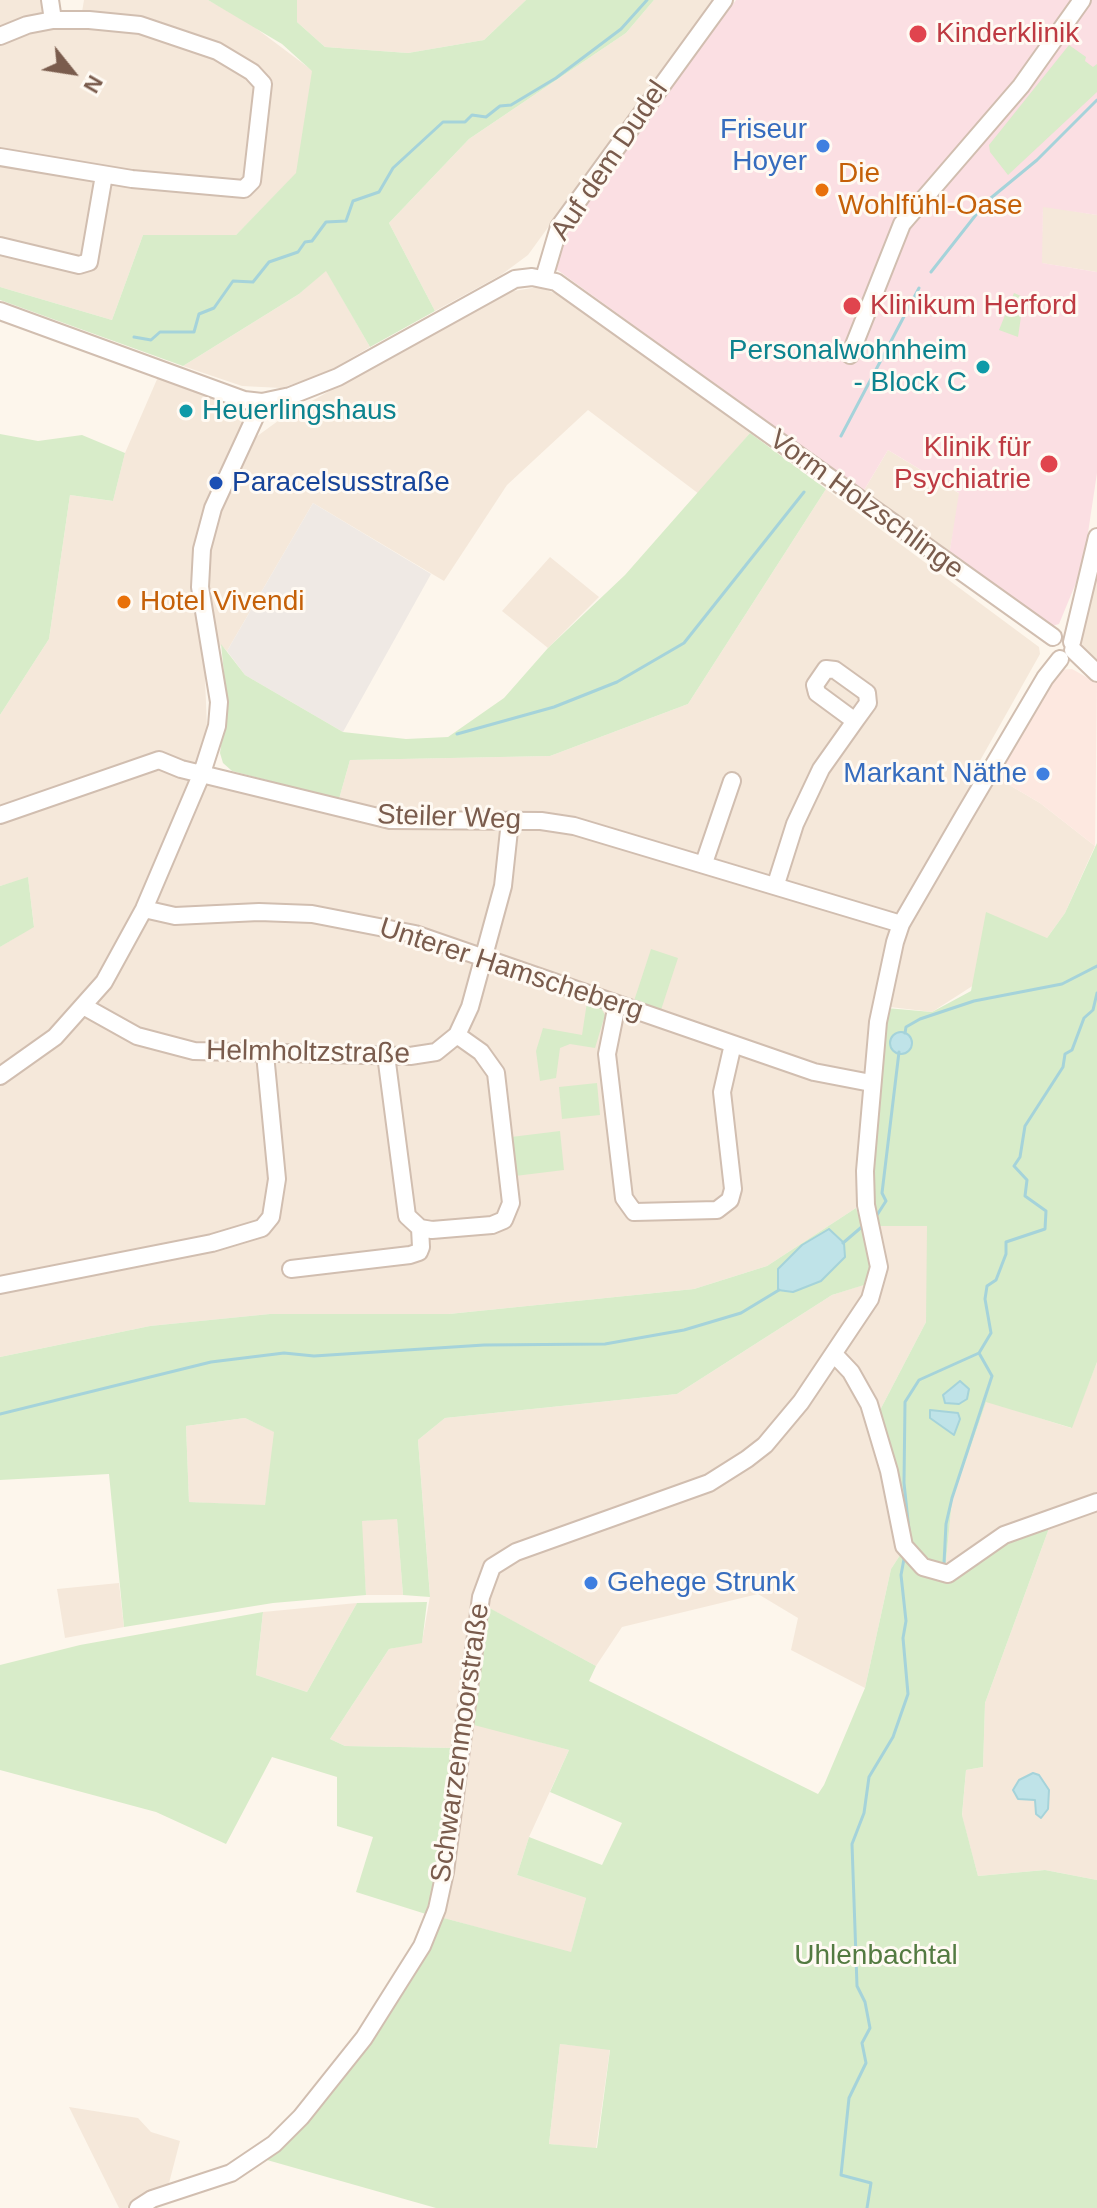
<!DOCTYPE html>
<meta charset="utf-8">
<style>
body{margin:0}
#map{position:relative;width:1097px;height:2208px;overflow:hidden;background:#fdf6ec;font-family:Arial,sans-serif}
canvas{display:block}
.north{position:absolute;left:32px;top:32px;width:80px;height:80px;-webkit-text-stroke:6px #fffaf3;paint-order:stroke;rotate:120deg;font-size:22px;font-weight:700;line-height:32px;text-align:center;color:#7a5c4d}
.north::after{content:'';display:block;margin:auto;width:28px;height:36px;background:#7a5c4d;clip-path:polygon(50% 0,100% 100%,50% 72%,0 100%)}
</style>
<div id="map">
<canvas width="1097" height="2208"></canvas>
<div class="north">N</div>
</div>
<script>
const c = document.querySelector('canvas').getContext('2d');
c.lineJoin = 'round';
function fill(path, color) {
  c.fillStyle = color;
  c.fill(path, 'evenodd');
}
function shape(rows) {
  const path = new Path2D();
  for (const r of rows) {
    if (r.length === 3) {
      path.moveTo(r[0] + r[2], r[1]);
      path.arc(r[0], r[1], r[2], 0, 2 * Math.PI);
      continue;
    }
    path.moveTo(r[0], r[1]);
    for (let i = 2; i < r.length; i += 2) path.lineTo(r[i], r[i + 1]);
  }
  return path;
}
function trace(path, color, width, dash) {
  c.strokeStyle = color;
  c.lineWidth = width;
  c.lineCap = dash ? 'butt' : 'round';
  c.setLineDash(dash || []);
  c.stroke(path);
}
function label(font, color, halo, rows, align = 'center') {
  c.font = font + ' Arial,sans-serif';
  c.lineWidth = 6;
  c.setLineDash([]);
  c.textBaseline = 'middle';
  c.strokeStyle = halo;
  c.fillStyle = color;
  for (const [text, x, y, turn = 0] of rows) {
    c.save();
    c.translate(x, y);
    c.rotate((+turn || 0) * Math.PI / 180);
    c.textAlign = isNaN(turn) ? turn : align;
    if (halo) c.strokeText(text, 0, 0);
    c.fillText(text, 0, 0);
    c.restore();
  }
}
const residential = shape([
 [0,0,56,0,59,10,65,13,82,12,84,0,208,0,245,20,313,71,297,173,236,235,143,235,112,320,0,287],
 [297,0,526,0,484,40,408,53,325,47,297,22],
 [654,0,713,0,528,255,501,275,435,311,389,223,469,139,626,33],
 [1043,206,1097,215,1097,272,1041,263],
 [326,270,370,347,324,374,281,388,242,386,183,366,299,294],
 [538,287,565,297,750,433,699,494,588,410,507,485,444,581,313,503,227,651,221,645,205,679,207,728,200,764,339,799,350,760,550,756,688,704,826,489,1039,647,1040,654,977,766,1040,803,1095,846,1065,913,1047,938,932,1012,873,1005,865,1065,856,1208,767,1266,694,1289,449,1314,270,1314,150,1326,0,1357,0,947,34,926,28,878,0,886,0,715,49,639,70,495,113,501,125,453,158,377,229,405,239,411,243,421,240,431,256,437,282,418,479,306,508,292],
 [888,450,960,494,949,556,863,492],
 [550,557,599,597,548,648,502,611],
 [1097,569,1097,665,1077,643],
 [877,1226,927,1226,929,1267,926,1322,878,1414,906,1546,891,1569,865,1688,791,1650,798,1618,758,1594,622,1627,596,1666,476,1601,461,1720,569,1750,529,1837,517,1875,586,1898,571,1953,440,1917,454,1748,345,1746,330,1739,389,1649,422,1642,430,1596,418,1440,445,1418,677,1394,832,1295,863,1285,885,1271],
 [1097,1362,1097,1880,1045,1870,978,1876,962,1816,966,1770,983,1767,985,1703,1048,1531,945,1571,952,1501,986,1401,1071,1428],
 [245,1418,275,1432,265,1506,189,1502,186,1426],
 [397,1518,403,1595,366,1595,361,1521],
 [119,1583,124,1627,65,1638,57,1589],
 [357,1603,307,1692,256,1675,263,1612],
 [560,2044,610,2049,596,2149,549,2144],
 [69,2107,138,2118,151,2132,180,2141,168,2187,137,2199,127,2208,119,2208]
]);
const commercial = shape([
 [1072,669,1097,683,1095,846,1040,803,994,776,1056,670]
]);
const industrial = shape([
 [313,503,431,574,343,732,245,675,227,651]
]);
const medical = shape([
 [736,0,1097,0,1097,215,1043,207,1042,263,1097,272,1097,473,1083,566,1059,624,1049,627,949,556,959,493,888,450,863,492,556,269,565,234]
]);
const green = shape([
 [208,0,297,0,297,22,325,47,408,53,484,40,526,0,654,0,626,33,469,139,389,223,435,311,370,347,326,271,299,294,183,366,0,300,0,287,112,320,143,235,236,235,296,173,312,71,282,44],
 [1069,45,1086,57,1085,61,1093,67,1097,64,1097,92,1008,175,990,152,989,145],
 [1014,293,1021,296,1023,303,1018,337,999,330],
 [750,433,826,489,688,704,550,756,350,760,339,799,232,771,223,763,220,753,227,703,221,644,245,675,343,732,406,739,448,737,504,698,548,648,625,575],
 [0,434,38,441,82,435,125,453,113,501,70,495,49,639,0,715],
 [1097,843,1097,1362,1072,1428,986,1402,952,1501,945,1571,1049,1518,1048,1531,985,1703,983,1767,966,1770,962,1815,978,1876,1045,1870,1097,1880,1097,2208,436,2208,267,2160,315,2111,440,1917,571,1952,586,1898,517,1875,529,1837,602,1865,622,1823,550,1792,569,1750,474,1725,484,1605,596,1666,589,1681,818,1794,824,1785,865,1688,891,1569,906,1546,878,1414,926,1322,927,1226,877,1226,873,1200,877,1062,886,1008,932,1012,971,991,986,912,1047,938,1065,913],
 [560,2044,610,2050,597,2148,549,2144],
 [28,877,34,927,0,947,0,886],
 [651,949,678,958,661,1010,634,1001],
 [587,1002,601,1008,605,1015,595,1048,570,1044,560,1048,556,1078,540,1081,536,1051,543,1028,582,1035],
 [597,1083,600,1115,562,1119,559,1087],
 [560,1131,564,1170,515,1176,511,1137],
 [856,1208,871,1252,871,1279,864,1285,832,1295,677,1394,445,1418,418,1440,430,1597,403,1595,397,1519,362,1521,366,1595,273,1603,124,1627,109,1474,0,1480,0,1357,150,1326,270,1314,449,1314,694,1289,767,1266],
 [245,1418,274,1432,265,1505,189,1502,186,1426],
 [427,1602,422,1643,389,1649,330,1739,345,1746,454,1748,429,1915,356,1892,373,1837,337,1826,337,1777,272,1757,226,1844,156,1812,0,1770,0,1665,80,1645,263,1612,256,1675,307,1692,357,1603]
]);
const water = shape([
 [901,1043,11],
 [829,1229,844,1243,845,1257,821,1281,793,1292,778,1290,778,1269,802,1245,829,1229],
 [960,1381,969,1389,967,1399,959,1404,945,1403,943,1395,960,1381],
 [930,1410,958,1413,960,1419,954,1435,930,1418,930,1410],
 [1033,1773,1039,1775,1049,1790,1048,1809,1041,1818,1036,1814,1035,1800,1018,1799,1013,1790,1019,1780,1033,1773]
]);
const stream = shape([
 [931,272,986,202,1037,160,1097,100],
 [134,337,151,340,160,332,194,332,199,314,214,308,233,281,253,282,269,262,298,252,305,242,312,241,326,222,346,221,353,201,379,192,393,168,443,122,465,122,472,115,486,117,500,106,511,105,556,78,621,29,647,0],
 [841,436,919,288],
 [457,734,554,707,617,682,684,643,804,492],
 [905,1033,906,1027,920,1019,974,1001,1062,984,1097,966],
 [877,1215,886,1201,882,1193,899,1052],
 [843,1243,864,1225],
 [0,1414,211,1362,284,1353,314,1356,484,1345,605,1344,684,1330,741,1313,779,1290],
 [910,1540,904,1483,905,1402,919,1380,979,1353,991,1333,985,1299,987,1286,996,1280,1006,1254,1006,1242,1045,1229,1046,1211,1025,1196,1027,1180,1014,1166,1020,1157,1025,1126,1063,1067,1065,1054,1072,1050,1084,1018,1093,1010,1097,993],
 [944,1563,946,1524,952,1498,992,1376,979,1353],
 [867,2208,871,2183,841,2175,849,2098,866,2063,862,2043,870,2028,865,2002,857,1986,852,1844,864,1813,869,1777,893,1737,908,1694,903,1638,906,1621,901,1575,904,1559]
]);
const minor = shape([
 [50,0,53,20],
 [0,36,27,25,53,20,89,20,140,25,217,51,252,72,263,84,252,181,244,189,132,179,0,157],
 [0,246,79,265,89,262,104,175],
 [544,278,559,227,724,0],
 [0,311,244,400,262,402,290,396,338,377,515,279,532,277,556,282,1053,637],
 [850,355,902,224,1021,86,1082,0],
 [1072,642,1097,537],
 [1073,650,1097,673],
 [0,815,159,760,181,769,390,820,541,821,574,826,901,924],
 [704,863,732,781],
 [776,884,795,824,821,769,855,721,868,703,867,693,835,670,826,669,815,685,817,693,855,721],
 [144,909,175,916,259,912,312,914,415,934,814,1072,871,1083],
 [617,1004,607,1054,624,1198,634,1212,717,1210,730,1200,733,1189,722,1092,733,1044],
 [85,1007,137,1036,194,1051,410,1056,436,1052,457,1035,470,1007,503,886,510,821],
 [386,1055,407,1216,420,1228,432,1230,492,1225,504,1220,511,1203,496,1073,481,1052,457,1035],
 [0,1076,55,1037,104,982,144,909,202,773,217,726,219,702,200,587,202,549,213,508,262,402],
 [291,1269,410,1255,419,1252,421,1247,420,1228],
 [0,1285,212,1243,262,1228,271,1217,277,1179,265,1054],
 [834,1354,851,1372,869,1404,889,1471,904,1546,923,1567,948,1574,1004,1535,1097,1502],
 [138,2208,152,2199,231,2173,274,2144,301,2117,364,2038,422,1946,437,1909,445,1872,481,1597,492,1567,516,1552,709,1483,747,1459,765,1445,801,1402,870,1299,879,1267,866,1205,865,1171,878,1022,895,942,901,924,963,817,1045,678,1060,659]
]);
const markers = [
 [918,34,10,"#e0444e"],
 [823,146,8,"#3f7fe0"],
 [822,190,8,"#e8710a"],
 [852,306,10,"#e0444e"],
 [983,367,8,"#0f9aa8"],
 [186,411,8,"#0f9aa8"],
 [1049,464,10,"#e0444e"],
 [216,483,8,"#1a4fb4"],
 [124,602,8,"#e8710a"],
 [1043,774,8,"#3f7fe0"],
 [591,1583,8,"#3f7fe0"]
];
const healthNames = [
 ["Kinderklinik",936,34],
 ["Klinikum Herford",870,306],
 ["Klinik für",1031,448,"right"],
 ["Psychiatrie",1031,480,"right"]
];
const shopNames = [
 ["Friseur",807,130],
 ["Hoyer",807,162],
 ["Markant Näthe",1027,774],
 ["Gehege Strunk",607,1583,"left"]
];
const streetNames = [
 ["Auf dem Dudel",610,161,-56],
 ["Vorm Holzschlinge",866,505,36],
 ["Steiler Weg",449,818,2],
 ["Unterer Hamscheberg",511,970,18],
 ["Helmholtzstraße",308,1053,1],
 ["Schwarzenmoorstraße",461,1743,-82]
];
const foodNames = [
 ["Die",838,174],
 ["Wohlfühl-Oase",838,206],
 ["Hotel Vivendi",140,602]
];
const cultureNames = [
 ["Personalwohnheim",967,351],
 ["- Block C",967,383],
 ["Heuerlingshaus",202,411,"left"]
];
const transitNames = [
 ["Paracelsusstraße",232,483]
];
const parkNames = [
 ["Uhlenbachtal",876,1956]
];
fill(residential, '#f5e8da');
fill(commercial, '#fde8e0');
fill(industrial, '#efe9e4');
fill(medical, '#fbdfe3');
fill(green, '#d8ecc9');
fill(water, '#bfe3e8');
trace(water, '#a5d3da', 2);
trace(stream, '#a5d3da', 3);
trace(minor, '#d1beb0', 20);
trace(minor, '#fff', 16);
for (const [x, y, r, color] of markers) {
  const dot = new Path2D();
  dot.arc(x, y, r, 0, 2 * Math.PI);
  c.fillStyle = color;
  c.fill(dot);
  trace(dot, '#fffaf3', 3);
}
label('28px', '#be3a42', '#fffaf3', healthNames, 'left');
label('28px', '#366cbe', '#fffaf3', shopNames, 'right');
label('28px', '#7a5c4d', '#fffaf3', streetNames);
label('28px', '#c56008', '#fffaf3', foodNames, 'left');
label('28px', '#0d838f', '#fffaf3', cultureNames, 'right');
label('28px', '#164399', '#fffaf3', transitNames, 'left');
label('28px', '#537a41', '#fffaf3', parkNames);
</script>
